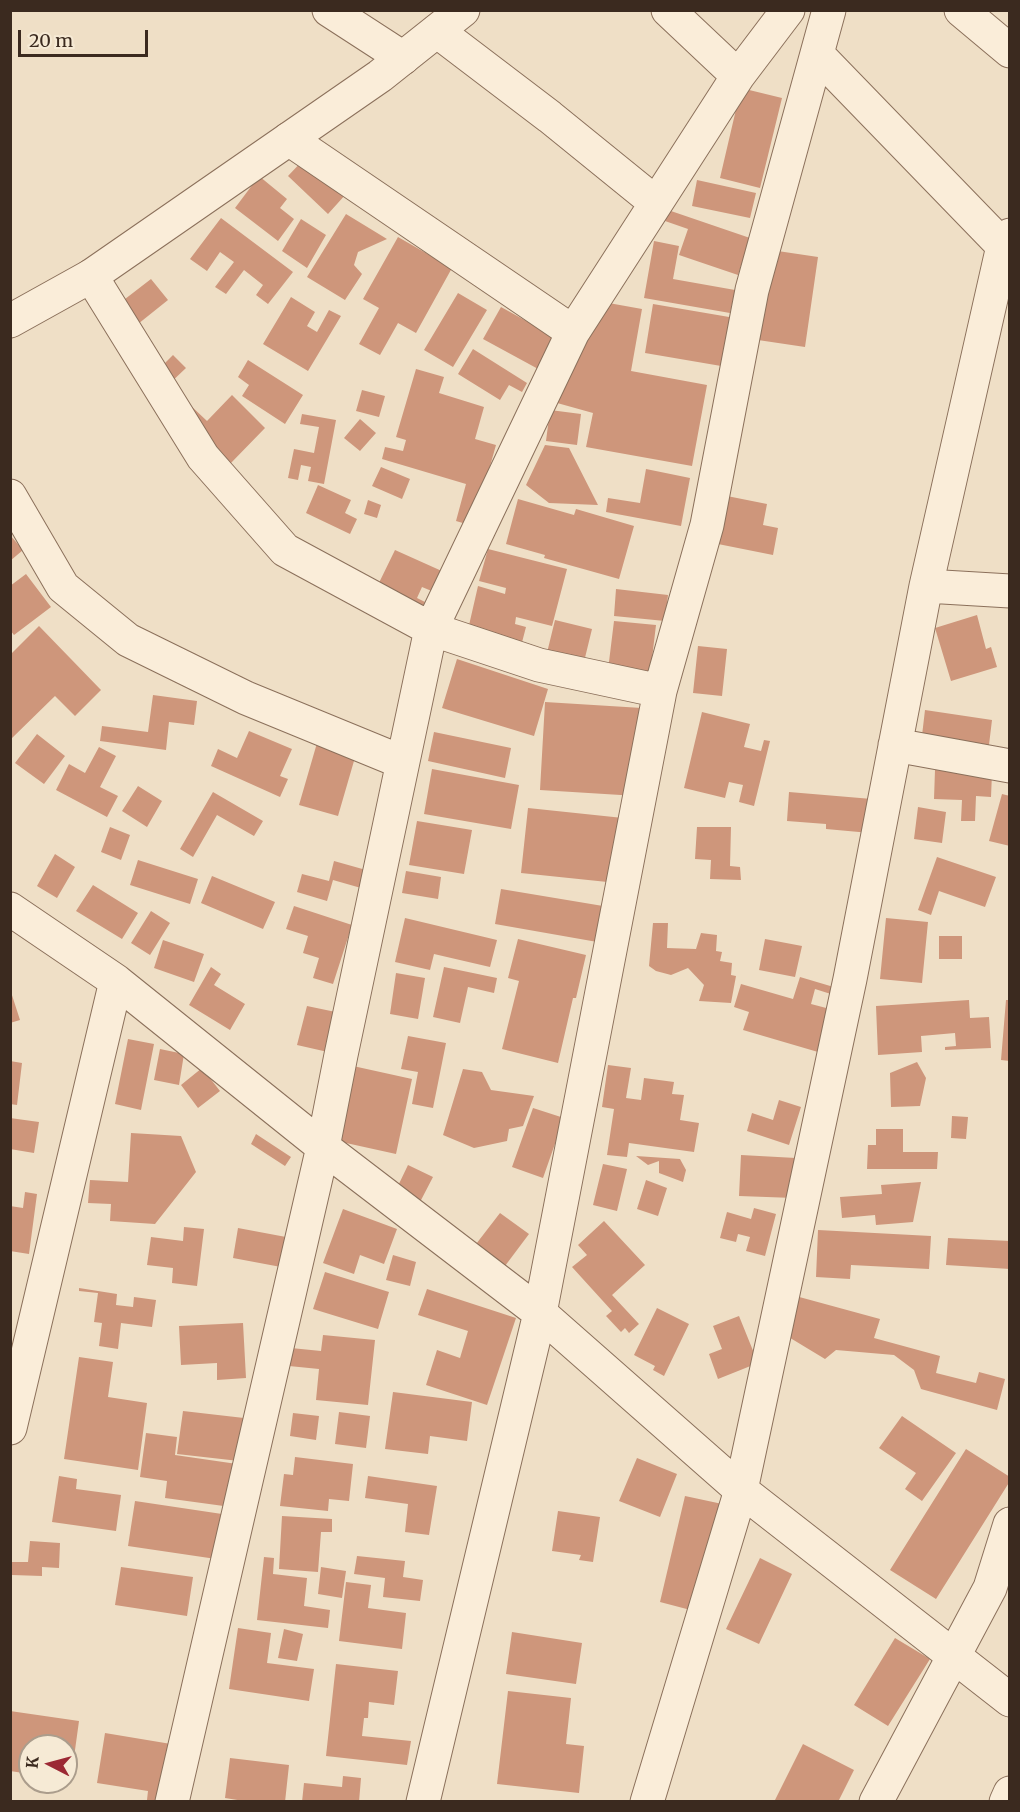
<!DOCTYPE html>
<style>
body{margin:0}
#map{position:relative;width:1020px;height:1812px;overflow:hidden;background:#efdfc6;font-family:Merriweather,serif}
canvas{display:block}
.frame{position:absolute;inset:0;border:12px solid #3b2a1f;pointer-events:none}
.north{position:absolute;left:18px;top:1734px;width:60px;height:60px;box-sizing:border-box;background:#f6ead5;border:2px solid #ab9d8c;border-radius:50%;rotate:276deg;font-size:16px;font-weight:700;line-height:24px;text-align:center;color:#3b2a1f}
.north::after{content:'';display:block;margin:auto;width:21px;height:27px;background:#9c2934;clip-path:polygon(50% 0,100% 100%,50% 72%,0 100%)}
.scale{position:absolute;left:18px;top:30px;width:130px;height:27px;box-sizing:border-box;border:3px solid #3b2a1f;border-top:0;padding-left:8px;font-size:18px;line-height:21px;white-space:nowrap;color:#3b2a1f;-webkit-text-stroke:4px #f6ead5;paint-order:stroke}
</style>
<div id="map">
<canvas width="1020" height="1812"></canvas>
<div class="frame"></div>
<div class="north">K</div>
<div class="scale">20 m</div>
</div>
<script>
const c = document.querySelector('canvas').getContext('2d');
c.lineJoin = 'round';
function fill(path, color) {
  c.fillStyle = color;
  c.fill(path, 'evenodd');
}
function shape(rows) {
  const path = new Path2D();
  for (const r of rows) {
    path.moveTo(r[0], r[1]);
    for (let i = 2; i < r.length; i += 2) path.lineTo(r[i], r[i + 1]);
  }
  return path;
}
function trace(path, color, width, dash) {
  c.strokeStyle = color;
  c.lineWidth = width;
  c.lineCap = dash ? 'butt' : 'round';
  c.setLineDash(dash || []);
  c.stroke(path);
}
const building = shape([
 [741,88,782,98,760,188,720,178],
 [306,157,346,194,328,214,288,176],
 [259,176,287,199,280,208,294,219,278,241,235,208],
 [697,180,756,193,750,218,692,206],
 [668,210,750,238,738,275,679,255,688,229,665,221],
 [346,214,387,239,358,252,354,265,362,274,345,300,307,277],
 [221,218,293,272,268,304,256,295,263,285,244,270,226,294,215,287,234,262,220,252,207,271,190,259],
 [301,219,326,235,307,268,282,251],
 [398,237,452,268,416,333,398,323,380,355,359,344,379,308,363,299],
 [654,241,679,246,673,279,735,290,730,313,644,298],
 [771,250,818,257,805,347,758,340],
 [151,279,168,300,133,328,116,306],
 [458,293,487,310,453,367,424,350],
 [291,297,315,312,307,326,317,332,329,310,341,316,308,371,263,344],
 [603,302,642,309,631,371,707,385,692,466,586,447,593,413,550,401],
 [653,304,735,318,727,367,645,353],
 [501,307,557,338,540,370,483,339],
 [473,349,527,383,522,392,509,385,500,400,458,374],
 [173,355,186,368,167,386,155,373],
 [248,360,303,395,285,424,242,396,249,385,238,377],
 [416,369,444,377,439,393,484,407,475,439,496,445,473,526,456,521,466,484,382,459,385,447,403,451,406,440,396,437],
 [362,390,385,396,379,417,356,411],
 [232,395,265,428,230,464,180,416,190,405,207,421],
 [550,410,581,414,577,445,546,441],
 [302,414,336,420,324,484,308,481,311,467,301,465,298,480,288,478,294,449,314,453,319,427,300,424],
 [360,419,376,433,360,451,344,438],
 [545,445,569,448,598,505,549,503,526,485],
 [381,467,410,479,402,499,372,486],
 [646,469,690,478,681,526,606,512,608,498,640,503],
 [318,485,351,500,345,513,357,519,350,534,306,513],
 [722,495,767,504,763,525,778,528,773,555,713,543],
 [518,499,574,515,576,509,634,526,619,579,544,558,545,555,506,544],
 [368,500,381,505,377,518,364,514],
 [10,535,23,550,10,561],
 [488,549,567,569,552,626,516,617,515,624,526,627,520,650,467,634,478,586,505,594,506,588,479,581],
 [395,550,444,572,434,592,422,587,417,598,425,602,420,612,375,591],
 [26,574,51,607,14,635,10,630,10,586],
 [616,589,668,595,665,621,614,616],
 [977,615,986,649,991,647,997,667,951,681,935,628],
 [555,620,592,629,582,670,545,661],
 [614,621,656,625,650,675,608,670],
 [39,626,101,690,75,716,55,696,10,740,10,655],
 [698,646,727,649,722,696,693,693],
 [457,659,548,689,534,736,442,708],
 [153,695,197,701,194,725,169,722,166,750,100,741,102,726,148,732],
 [545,702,642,708,637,796,540,790],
 [925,710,992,720,988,753,921,744],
 [702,712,750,724,744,747,761,751,764,740,770,741,754,806,739,802,743,785,729,782,725,798,684,788],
 [249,731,292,749,280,776,288,779,280,797,211,766,218,749,237,758],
 [434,732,511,748,505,778,428,761],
 [37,734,65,756,44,784,15,763],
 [317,743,356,754,338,816,299,805],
 [99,747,116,756,100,787,118,796,107,817,56,790,69,764,85,773],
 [432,769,519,785,511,829,424,814],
 [935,770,992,773,991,797,976,796,975,821,961,821,962,800,934,799],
 [138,786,162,801,147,827,122,811],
 [213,792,263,821,254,836,217,815,193,857,180,849],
 [789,792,872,799,870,833,826,829,826,824,787,821],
 [1002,794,1010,796,1010,846,989,841],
 [918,807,946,812,942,843,914,839],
 [528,808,623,818,617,883,521,873],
 [417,821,472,830,464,874,409,865],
 [110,827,130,835,121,860,101,852],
 [697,827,731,827,730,866,740,867,741,880,710,879,711,860,695,859],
 [55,854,75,867,57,898,37,886],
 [937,857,996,877,985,907,939,891,931,915,918,910],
 [138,860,198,879,190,904,130,885],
 [334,861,366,870,361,888,333,880,327,901,297,892,302,874,329,881],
 [406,871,441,877,438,899,402,893],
 [212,876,275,902,263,929,201,903],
 [93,885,138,913,122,939,76,911],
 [501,889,609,907,603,943,495,924],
 [294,906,352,925,333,984,313,978,319,958,303,953,308,936,286,929],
 [151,911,170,923,150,955,131,943],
 [405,918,497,940,490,967,434,954,430,970,395,962],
 [886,918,928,922,922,983,880,979],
 [653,923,668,923,667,948,696,949,701,933,717,935,716,951,722,952,720,961,732,963,731,975,736,976,731,1003,699,1001,704,985,688,968,671,975,656,971,649,966],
 [939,936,962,936,962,959,939,959],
 [518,939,586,955,576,998,573,998,558,1063,502,1049,519,981,508,978],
 [765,939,802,946,795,977,759,970],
 [163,940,204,954,194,982,154,968],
 [211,967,221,974,214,985,245,1004,230,1030,189,1005],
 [444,967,497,978,494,993,468,987,460,1023,433,1017],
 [396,973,425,978,418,1019,390,1014],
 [800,977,837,988,834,995,815,989,811,1004,830,1009,818,1052,743,1030,749,1012,734,1007,741,984,793,999],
 [10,989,20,1020,10,1023],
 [969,1000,970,1018,989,1017,991,1048,945,1050,945,1047,956,1046,955,1033,921,1036,922,1052,878,1055,876,1006],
 [1006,1000,1010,1000,1010,1061,1001,1060],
 [307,1006,350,1015,341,1055,297,1045],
 [408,1036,446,1043,433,1108,412,1104,418,1072,401,1069],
 [128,1039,154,1044,141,1110,115,1104],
 [160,1049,184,1054,179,1085,154,1080],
 [10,1061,22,1063,17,1105,10,1104],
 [917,1062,926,1078,920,1106,891,1107,890,1073],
 [608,1065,631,1068,626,1098,641,1100,644,1078,674,1082,672,1094,684,1095,680,1120,699,1123,694,1152,629,1143,627,1157,607,1155,614,1109,602,1107],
 [353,1066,412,1079,396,1154,337,1141],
 [202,1068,220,1091,198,1108,181,1085],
 [463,1069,482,1072,491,1090,534,1096,523,1126,509,1129,507,1141,474,1148,443,1135],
 [779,1100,801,1107,789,1145,747,1131,752,1113,773,1120],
 [533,1108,564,1118,543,1178,512,1167],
 [952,1116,968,1117,966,1139,951,1138],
 [10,1118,39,1122,34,1153,10,1149],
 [876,1129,903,1129,903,1152,938,1152,937,1169,867,1169,868,1145,876,1145],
 [131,1133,181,1136,196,1172,155,1224,110,1221,111,1204,88,1203,90,1180,128,1182],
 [256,1134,291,1157,285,1166,251,1144],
 [741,1155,796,1158,794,1198,739,1196],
 [636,1156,680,1159,686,1170,683,1182,659,1173,659,1161,648,1165],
 [603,1164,627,1169,617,1211,593,1205],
 [408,1165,433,1177,420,1202,396,1190],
 [646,1180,667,1188,658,1216,637,1209],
 [921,1182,913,1222,876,1225,875,1215,842,1218,840,1197,882,1194,881,1185],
 [25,1192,37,1194,29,1254,10,1251,10,1206,23,1208],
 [754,1208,776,1214,765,1256,746,1251,750,1237,738,1234,736,1242,720,1238,727,1212,751,1219],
 [343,1209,397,1229,384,1264,360,1255,354,1274,323,1263],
 [500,1213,529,1234,502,1270,473,1248],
 [604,1221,645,1265,612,1295,639,1324,629,1333,625,1328,621,1332,606,1316,612,1311,572,1267,587,1255,578,1245],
 [184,1227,204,1229,197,1286,172,1283,173,1268,147,1265,151,1237,183,1241],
 [238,1228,286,1237,281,1267,233,1258],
 [818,1230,931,1236,929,1269,851,1265,850,1279,816,1277],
 [948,1238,1010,1241,1010,1269,946,1265],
 [393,1255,416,1262,410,1286,386,1280],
 [325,1272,389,1292,378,1329,313,1309],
 [79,1288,117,1294,116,1305,133,1307,134,1297,156,1300,152,1327,121,1323,118,1349,99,1346,102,1323,94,1322,98,1293,79,1291],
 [427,1289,516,1318,487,1405,426,1385,437,1350,460,1358,468,1331,418,1315],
 [792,1295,880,1319,874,1338,940,1356,936,1373,976,1383,979,1372,1005,1379,997,1410,921,1389,914,1370,894,1355,836,1350,825,1359,782,1333],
 [657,1308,689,1324,664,1376,653,1370,655,1366,634,1355],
 [739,1316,758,1363,718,1379,709,1354,722,1349,713,1326],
 [243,1323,246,1378,217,1380,217,1363,181,1365,179,1326],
 [323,1335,375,1340,368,1405,316,1400,319,1369,289,1366,291,1348,321,1351],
 [79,1357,113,1362,108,1397,147,1403,138,1470,64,1459],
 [393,1392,472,1402,467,1441,430,1436,428,1454,385,1449],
 [183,1411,244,1418,239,1461,177,1454],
 [339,1412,370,1416,366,1448,335,1444],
 [293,1413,319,1416,316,1440,290,1436],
 [902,1416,956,1453,922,1501,905,1489,916,1473,879,1448],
 [146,1433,177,1437,175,1455,237,1464,231,1507,165,1498,167,1481,140,1477],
 [966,1449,1010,1477,1010,1481,936,1599,890,1570],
 [295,1457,353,1464,349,1501,329,1499,328,1511,280,1506,284,1474,293,1475],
 [637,1458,677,1474,660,1517,619,1501],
 [59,1476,77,1479,76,1489,121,1495,116,1531,52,1522],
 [368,1476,437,1486,429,1535,405,1532,408,1504,365,1498],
 [685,1496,727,1505,702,1613,660,1602],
 [135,1501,222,1514,216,1559,128,1546],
 [558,1511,600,1517,593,1562,579,1560,581,1555,552,1551],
 [282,1516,332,1519,332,1532,321,1532,318,1572,279,1569],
 [30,1541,60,1543,59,1568,42,1567,42,1576,12,1575,12,1562,28,1562],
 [357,1556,405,1561,403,1577,423,1580,420,1601,383,1597,385,1578,354,1574],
 [264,1557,274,1558,273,1574,307,1578,304,1606,330,1610,328,1628,257,1620],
 [760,1558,792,1574,759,1644,726,1629],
 [121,1567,193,1577,187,1616,115,1605],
 [321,1567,346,1571,342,1598,318,1594],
 [346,1582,371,1585,368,1608,406,1613,402,1649,339,1641],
 [238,1628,271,1633,267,1663,314,1669,309,1701,229,1689],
 [284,1629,303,1634,297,1661,278,1658],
 [512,1632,582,1643,576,1684,506,1674],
 [895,1638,930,1659,888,1726,854,1705],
 [336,1664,398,1671,394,1705,369,1702,368,1718,364,1718,362,1736,411,1741,407,1765,326,1756],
 [508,1691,571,1698,566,1744,584,1746,579,1793,497,1784],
 [10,1711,79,1721,71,1779,66,1779,66,1746,30,1746,30,1774,10,1771],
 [105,1733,171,1744,158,1802,147,1800,148,1791,97,1783],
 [803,1744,854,1770,838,1802,774,1802],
 [230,1758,289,1765,285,1802,250,1802,225,1798],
 [343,1776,361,1778,359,1802,302,1802,304,1783,342,1787]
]);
const minor = shape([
 [329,10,403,58],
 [668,10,738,76],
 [961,10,1010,51],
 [437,31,550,117,656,203],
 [817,54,1003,246],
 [289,139,573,332],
 [91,276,203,457,285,550,431,629,539,665,660,691],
 [10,496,63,587,128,640,246,698,402,762],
 [926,586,1010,591],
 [895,745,1010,766],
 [10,909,116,981,323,1147,540,1313,741,1490,1010,1700],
 [10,1428,116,981],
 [172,1802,323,1147,341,1055,431,629,573,332,738,76,788,10],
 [423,1802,540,1313,660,691,707,525,752,290,829,10],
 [647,1802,741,1490,850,979,926,586,1003,246,1010,235],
 [1006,1802,1010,1793]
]);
const tertiary = shape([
 [10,321,91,276,380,76,463,10],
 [876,1802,990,1588,1010,1524]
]);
fill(building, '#ce967b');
trace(minor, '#8b705b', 35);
trace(tertiary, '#8b705b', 35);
trace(minor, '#faedd9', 33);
trace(tertiary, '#faedd9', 33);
</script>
